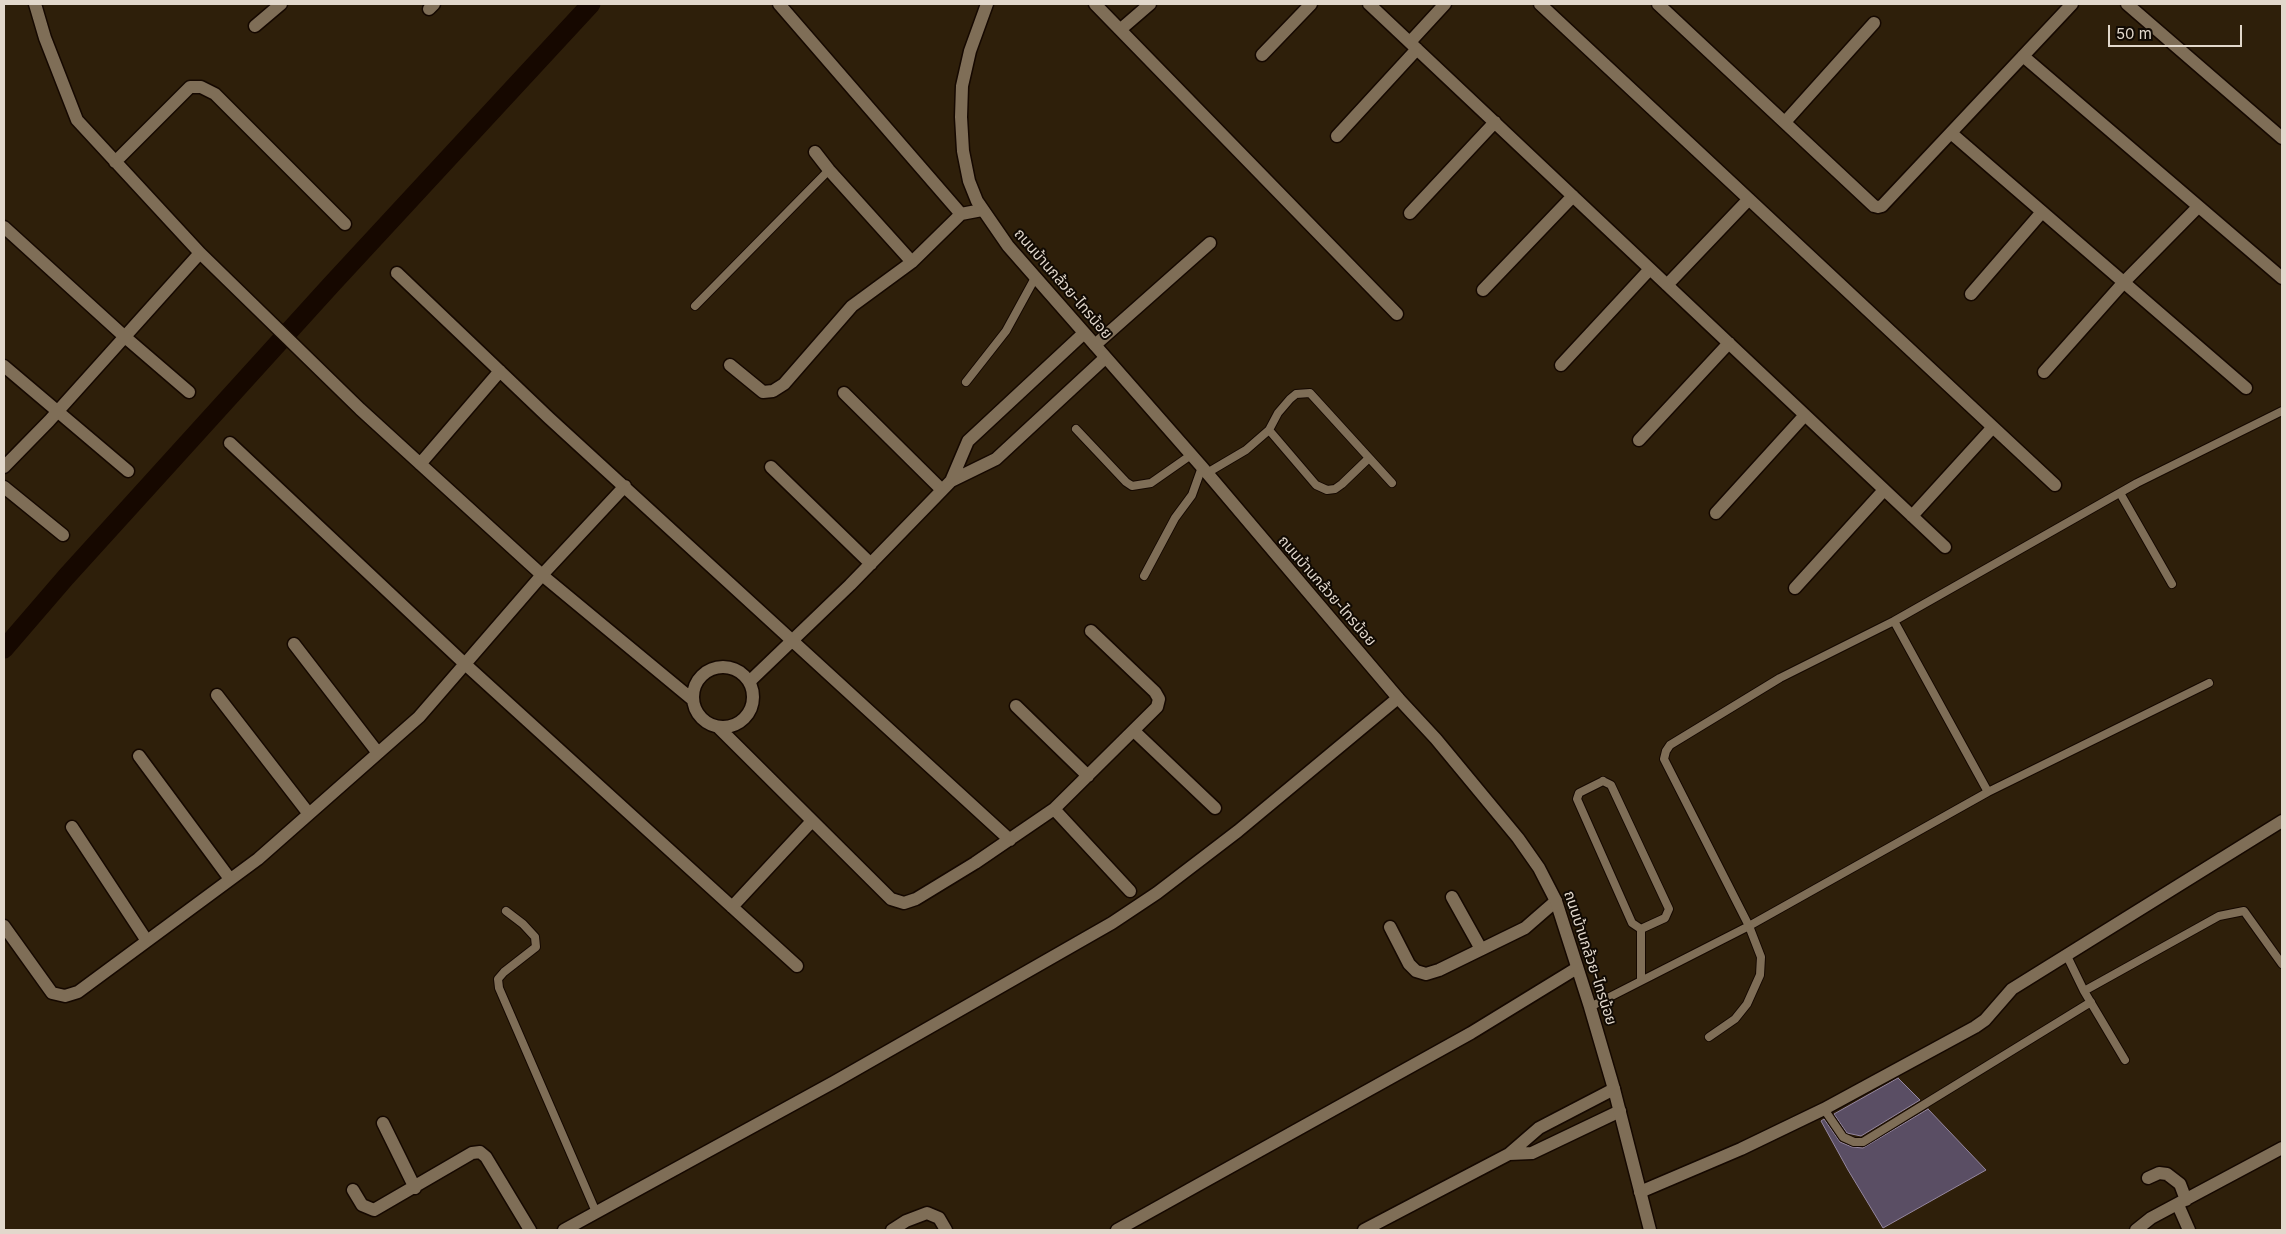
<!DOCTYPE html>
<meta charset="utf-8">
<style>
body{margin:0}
#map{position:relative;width:2286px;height:1234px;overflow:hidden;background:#2e1f0a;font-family:Inter,sans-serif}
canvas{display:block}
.frame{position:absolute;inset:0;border:5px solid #e2d8cc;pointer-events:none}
.scale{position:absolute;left:2108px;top:25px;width:134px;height:22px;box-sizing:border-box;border:2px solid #e2d8cc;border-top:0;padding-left:6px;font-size:15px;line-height:18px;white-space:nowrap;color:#e2d8cc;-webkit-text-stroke:4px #110a03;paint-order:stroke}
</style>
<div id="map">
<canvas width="2286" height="1234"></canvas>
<div class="frame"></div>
<div class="scale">50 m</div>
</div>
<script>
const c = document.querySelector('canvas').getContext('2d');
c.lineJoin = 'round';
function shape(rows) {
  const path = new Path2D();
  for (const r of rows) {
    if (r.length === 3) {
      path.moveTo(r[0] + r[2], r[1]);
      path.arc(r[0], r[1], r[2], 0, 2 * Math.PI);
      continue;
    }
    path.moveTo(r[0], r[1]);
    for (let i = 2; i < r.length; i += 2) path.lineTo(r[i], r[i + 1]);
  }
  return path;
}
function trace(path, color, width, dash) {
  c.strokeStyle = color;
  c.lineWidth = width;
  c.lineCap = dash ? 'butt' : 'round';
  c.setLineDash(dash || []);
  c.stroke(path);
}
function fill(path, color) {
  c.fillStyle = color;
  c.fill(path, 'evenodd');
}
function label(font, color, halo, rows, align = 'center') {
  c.font = font + ' Inter,"Noto Sans Thai",sans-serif';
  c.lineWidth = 4;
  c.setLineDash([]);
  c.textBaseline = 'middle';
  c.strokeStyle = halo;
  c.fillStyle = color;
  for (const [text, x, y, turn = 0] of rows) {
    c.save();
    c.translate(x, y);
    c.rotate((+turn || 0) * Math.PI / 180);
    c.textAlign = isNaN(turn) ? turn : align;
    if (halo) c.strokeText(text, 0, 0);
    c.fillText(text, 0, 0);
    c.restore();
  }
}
const canal = shape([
 [4,649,66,577,331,285,591,4]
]);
const building = shape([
 [1898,1078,1920,1100,1861,1136,1847,1133,1834,1114,1898,1078],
 [1928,1109,1986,1170,1883,1228,1848,1170,1821,1121,1824,1119,1840,1142,1852,1147,1863,1148,1928,1109]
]);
const service = shape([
 [695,306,829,170],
 [966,382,1006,331,1035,278],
 [1076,429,1126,482,1132,486,1151,483,1191,455],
 [1269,430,1278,413,1290,399,1296,394,1310,393,1392,483],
 [1207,473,1246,450,1269,430,1316,485,1327,490,1335,489,1342,484,1369,458],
 [2120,493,2172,584],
 [1144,576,1175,518,1192,495,1202,467],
 [1894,621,1988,792],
 [1603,781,1611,785,1669,909,1665,918,1641,929,1632,923,1577,799,1579,793,1603,781],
 [506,911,523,924,535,937,536,947,504,972,498,979,499,988,596,1212],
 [1641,929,1641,980],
 [2066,954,2084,991,2125,1060],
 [2084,991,2219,916,2244,911,2282,964],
 [1590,1007,1749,926,1988,792,2209,683],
 [1709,1037,1735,1019,1747,1004,1760,975,1761,957,1749,926,1664,759,1666,751,1670,745,1780,678,1894,621,2137,483,2282,411],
 [1824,1109,1843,1137,1854,1142,1863,1142,2091,1002]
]);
const minor = shape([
 [35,4,45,38,77,120,200,253,360,409,542,575,693,700],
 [779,4,961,214],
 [1095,4,1397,314],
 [1369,4,1945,547],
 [1540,4,2055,485],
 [1658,4,1874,206,1878,207,1882,206,2072,4],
 [2127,4,2282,138],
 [429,9,434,4],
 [255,26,281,4],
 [1121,29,1150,4],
 [1410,42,1445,4],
 [1262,55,1311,4],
 [2023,56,2282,278],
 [1785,122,1874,23],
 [1951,133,2246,388],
 [1337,136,1417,49],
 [815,152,829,170,912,262],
 [115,162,190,87,201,87,215,94,345,224],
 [1410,213,1495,122],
 [4,227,125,337,189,392],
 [397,273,549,418,1010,840],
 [1667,285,1749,199],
 [1483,290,1573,196],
 [1971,294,2042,212],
 [1095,345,1210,243],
 [730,365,763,392,773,391,784,384,852,306,912,262,961,214,982,210],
 [1561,365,1650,269],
 [4,366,128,471],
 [2044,372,2124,282,2198,207],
 [844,393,942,490],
 [1639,440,1729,343],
 [230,443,465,664,797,966],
 [420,464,500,371],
 [4,467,49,421,200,253],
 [771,467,871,564],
 [951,481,968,441,1083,334],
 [4,487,63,535],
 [1716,513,1805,415],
 [1912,516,1993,427],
 [1795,588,1884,490],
 [294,644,378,753],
 [723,697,30],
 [749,682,850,585,951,481,996,459,1105,358],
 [217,695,309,814],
 [1016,706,1088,776],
 [718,727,891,899,904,903,916,899,975,863,1054,809,1157,707,1159,699,1155,692,1091,631],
 [1134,731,1215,808],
 [139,756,230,879],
 [1054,809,1130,891],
 [72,827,147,941],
 [1452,897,1481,949],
 [732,907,812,821],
 [4,926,52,993,65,996,78,992,258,859,419,717,542,575,625,486],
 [1390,927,1409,964,1416,971,1426,974,1439,970,1525,928,1556,901],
 [383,1123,415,1188],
 [1509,1154,1532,1153,1620,1111],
 [2148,1178,2159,1173,2167,1174,2180,1184,2186,1200],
 [353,1190,362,1205,374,1210,472,1153,480,1152,486,1157,530,1230],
 [1640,1192,1741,1149,1824,1109,1975,1027,1985,1020,2012,989,2282,821],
 [2178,1205,2189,1230],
 [564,1230,834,1082,1112,923,1157,893,1238,831,1398,698],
 [892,1230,906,1221,927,1213,939,1218,946,1230],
 [1117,1230,1471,1033,1577,968],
 [1364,1230,1509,1154,1539,1128,1614,1089],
 [2136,1230,2151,1218,2282,1148]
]);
const tertiary = shape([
 [987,4,970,51,962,86,961,117,963,151,969,181,977,201,1008,246,1202,467,1398,698,1436,739,1518,838,1539,868,1556,901,1590,1007,1614,1089,1650,1230]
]);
const streetNames = [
 ["ถนนบ้านกล้วย-ไทรน้อย",1063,284,49],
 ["ถนนบ้านกล้วย-ไทรน้อย",1327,591,49],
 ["ถนนบ้านกล้วย-ไทรน้อย",1590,958,72]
];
trace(canal, '#160800', 19);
fill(building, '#5a4e64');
trace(building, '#9587a0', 1);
trace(service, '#150800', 10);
trace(minor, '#150800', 15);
trace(tertiary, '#150800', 15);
trace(service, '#7f6e57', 8);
trace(minor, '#7f6e57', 12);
trace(tertiary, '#7f6e57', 12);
label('15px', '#e2d8cc', '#110a03', streetNames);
</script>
